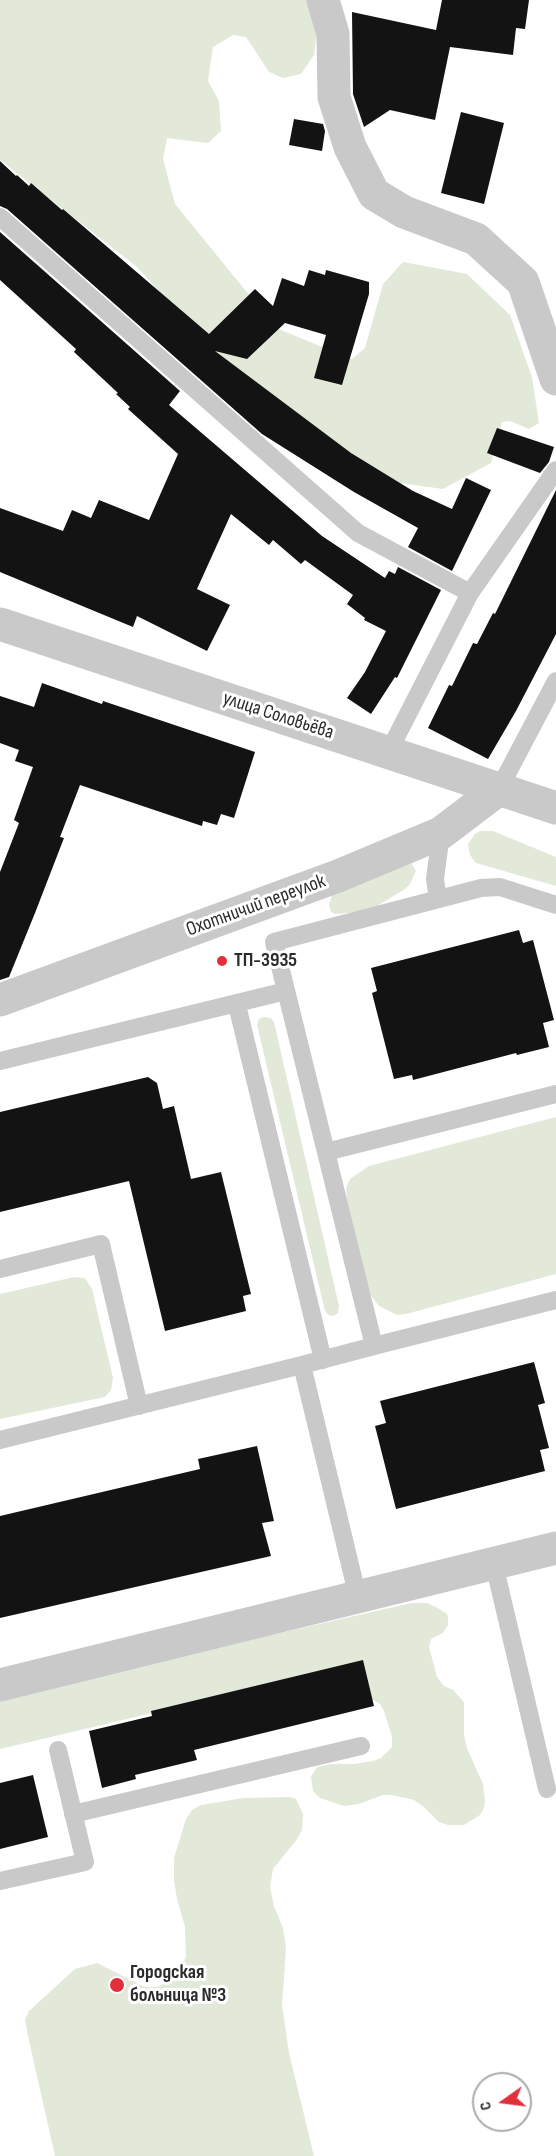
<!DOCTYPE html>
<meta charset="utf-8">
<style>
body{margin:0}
#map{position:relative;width:556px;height:2156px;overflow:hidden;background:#fff;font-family:"Sofia Sans Condensed",sans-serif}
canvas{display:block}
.north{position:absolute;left:472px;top:2072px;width:60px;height:60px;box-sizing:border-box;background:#fff;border:2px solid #ababab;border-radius:50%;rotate:256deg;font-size:16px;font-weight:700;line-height:24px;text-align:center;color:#2c2c2c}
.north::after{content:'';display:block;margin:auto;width:21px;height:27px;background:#e1303c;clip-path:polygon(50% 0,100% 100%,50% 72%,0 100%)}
</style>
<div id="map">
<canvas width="556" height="2156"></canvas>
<div class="north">С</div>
</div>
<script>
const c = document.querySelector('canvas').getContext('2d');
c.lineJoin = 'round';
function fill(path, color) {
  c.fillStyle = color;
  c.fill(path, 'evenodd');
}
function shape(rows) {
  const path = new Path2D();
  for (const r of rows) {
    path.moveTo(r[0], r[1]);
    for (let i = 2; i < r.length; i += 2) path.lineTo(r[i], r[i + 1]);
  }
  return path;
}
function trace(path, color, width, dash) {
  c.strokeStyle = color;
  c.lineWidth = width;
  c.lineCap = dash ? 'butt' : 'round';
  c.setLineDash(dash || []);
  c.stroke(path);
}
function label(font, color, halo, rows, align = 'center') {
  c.font = font + ' "Sofia Sans Condensed",sans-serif';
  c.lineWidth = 6;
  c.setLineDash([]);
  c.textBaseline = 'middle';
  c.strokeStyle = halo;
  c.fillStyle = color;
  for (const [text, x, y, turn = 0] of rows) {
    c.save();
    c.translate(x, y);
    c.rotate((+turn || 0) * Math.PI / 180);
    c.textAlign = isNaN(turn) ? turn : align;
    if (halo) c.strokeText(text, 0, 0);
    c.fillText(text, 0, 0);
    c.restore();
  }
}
const green = shape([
 [0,0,311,0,318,26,314,55,301,74,283,78,269,72,246,37,233,35,213,47,208,81,219,101,221,131,208,143,167,138,163,159,175,204,276,328,352,359,365,348,383,284,403,262,467,274,510,315,532,377,539,423,529,429,510,421,502,422,491,463,443,489,356,477,258,400,137,267,0,160],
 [480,831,493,831,556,857,556,886,476,863,470,855,468,844,475,834],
 [410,861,416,871,410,884,405,889,377,906,360,912,335,914,331,912,329,905,332,894],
 [264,1017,271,1018,274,1022,339,1306,338,1313,333,1316,328,1315,325,1311,257,1025,259,1019],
 [556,1117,556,1274,406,1314,397,1315,379,1306,369,1293,347,1199,346,1188,350,1179,369,1166],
 [74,1277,85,1278,92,1289,113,1378,111,1390,105,1397,0,1419,0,1294],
 [411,1603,427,1603,436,1607,447,1614,448,1618,448,1625,443,1633,431,1639,429,1647,437,1677,444,1686,453,1690,464,1702,464,1735,467,1748,483,1784,485,1801,484,1808,480,1815,464,1825,448,1825,439,1822,424,1807,414,1800,392,1795,383,1795,359,1804,344,1806,320,1798,313,1791,311,1777,317,1767,330,1764,354,1764,373,1761,381,1758,392,1747,392,1737,384,1711,380,1704,368,1697,182,1706,0,1749,0,1697],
 [290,1797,296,1799,303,1814,302,1830,297,1839,273,1869,270,1887,274,1906,283,1928,286,1948,282,2005,289,2053,314,2156,55,2156,28,2036,25,2020,29,2011,75,1969,97,1963,145,1987,158,1987,177,1975,186,1957,185,1927,177,1899,174,1881,174,1858,186,1819,192,1810,201,1805,243,1798]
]);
const building = shape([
 [442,0,529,0,525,29,516,28,513,55,450,47,435,120,390,110,364,127,353,94,352,12,436,30],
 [461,112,504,123,484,204,441,193],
 [294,119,323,124,325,131,322,151,289,145],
 [0,161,16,176,17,175,29,186,31,183,62,210,63,209,209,334,255,289,273,306,282,278,304,286,309,270,325,275,326,270,369,282,369,294,342,385,314,378,326,335,285,323,247,359,215,351,351,453,413,491,452,509,466,478,491,490,452,571,408,547,418,528,354,492,262,434,7,209,0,206],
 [0,232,180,391,169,405,322,536,385,578,389,571,395,574,398,567,441,590,397,678,395,677,371,714,347,698,365,672,386,631,364,620,365,618,347,604,353,595,305,560,301,564,273,540,269,545,231,514,197,589,230,605,207,651,137,616,133,627,0,572,0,508,63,531,72,510,91,518,99,500,149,520,178,454,128,409,130,407,116,394,118,393,74,352,76,349,0,280],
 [497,428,554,447,549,462,540,473,487,453],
 [556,490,556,634,516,711,488,759,428,728,449,685,452,686,473,643,477,644,493,613,495,614],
 [42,683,102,704,103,701,255,752,234,818,221,814,217,825,203,821,202,826,80,785,60,837,64,838,35,913,9,977,0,980,0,872,19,823,14,820,33,767,15,761,19,750,0,743,0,696,34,707],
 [519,930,523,943,533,940,554,1020,543,1023,549,1047,517,1055,516,1053,413,1080,412,1075,394,1079,372,993,377,991,371,968],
 [148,1077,157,1083,163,1109,174,1106,191,1179,221,1172,251,1294,243,1296,246,1311,165,1331,129,1181,0,1212,0,1112],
 [534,1362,545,1403,538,1405,549,1448,540,1450,545,1471,396,1509,375,1426,386,1423,380,1401],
 [257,1446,274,1521,262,1523,271,1556,0,1618,0,1516,200,1469,198,1459],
 [363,1660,374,1706,194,1750,197,1760,135,1775,136,1779,102,1788,89,1731,152,1716,151,1711],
 [33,1775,48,1837,0,1849,0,1783]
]);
const lane = shape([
 [0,217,358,533,470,593],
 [388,753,470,593,556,470],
 [499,789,556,681],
 [438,899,435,879,441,833],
 [237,1005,323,1360],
 [0,1061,286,991],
 [326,1152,556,1094],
 [0,1269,101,1244,139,1406],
 [374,1346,556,1300],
 [0,1440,302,1365],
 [494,1564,547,1789],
 [358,1598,302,1365,374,1346,274,942,481,888,500,887,556,905],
 [73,1814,361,1746],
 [0,1881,85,1862,58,1750]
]);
const street = shape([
 [323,0,333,34,334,97,350,147,374,194,404,212,476,239,523,282,556,379],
 [0,624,556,808],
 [0,1000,338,876,441,833,499,789],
 [0,1685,556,1548]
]);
const markers = [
 [222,961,6,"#e1303c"],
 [117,1985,8,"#e1303c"]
];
const streetNames = [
 ["улица Соловьёва",278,716,18],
 ["Охотничий переулок",256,906,-20]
];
const poiNames = [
 ["ТП-3935",234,961],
 ["Городская",130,1973],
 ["больница №3",130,1996]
];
fill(green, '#e2e9d9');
fill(building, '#131313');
trace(lane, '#c9c9c9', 18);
trace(street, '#c9c9c9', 33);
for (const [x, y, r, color] of markers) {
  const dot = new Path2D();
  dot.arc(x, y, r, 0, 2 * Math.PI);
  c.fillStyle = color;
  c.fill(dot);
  trace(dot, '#fff', 2);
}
label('20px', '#2c2c2c', '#fff', streetNames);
label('bold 20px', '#2c2c2c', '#fff', poiNames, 'left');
</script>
